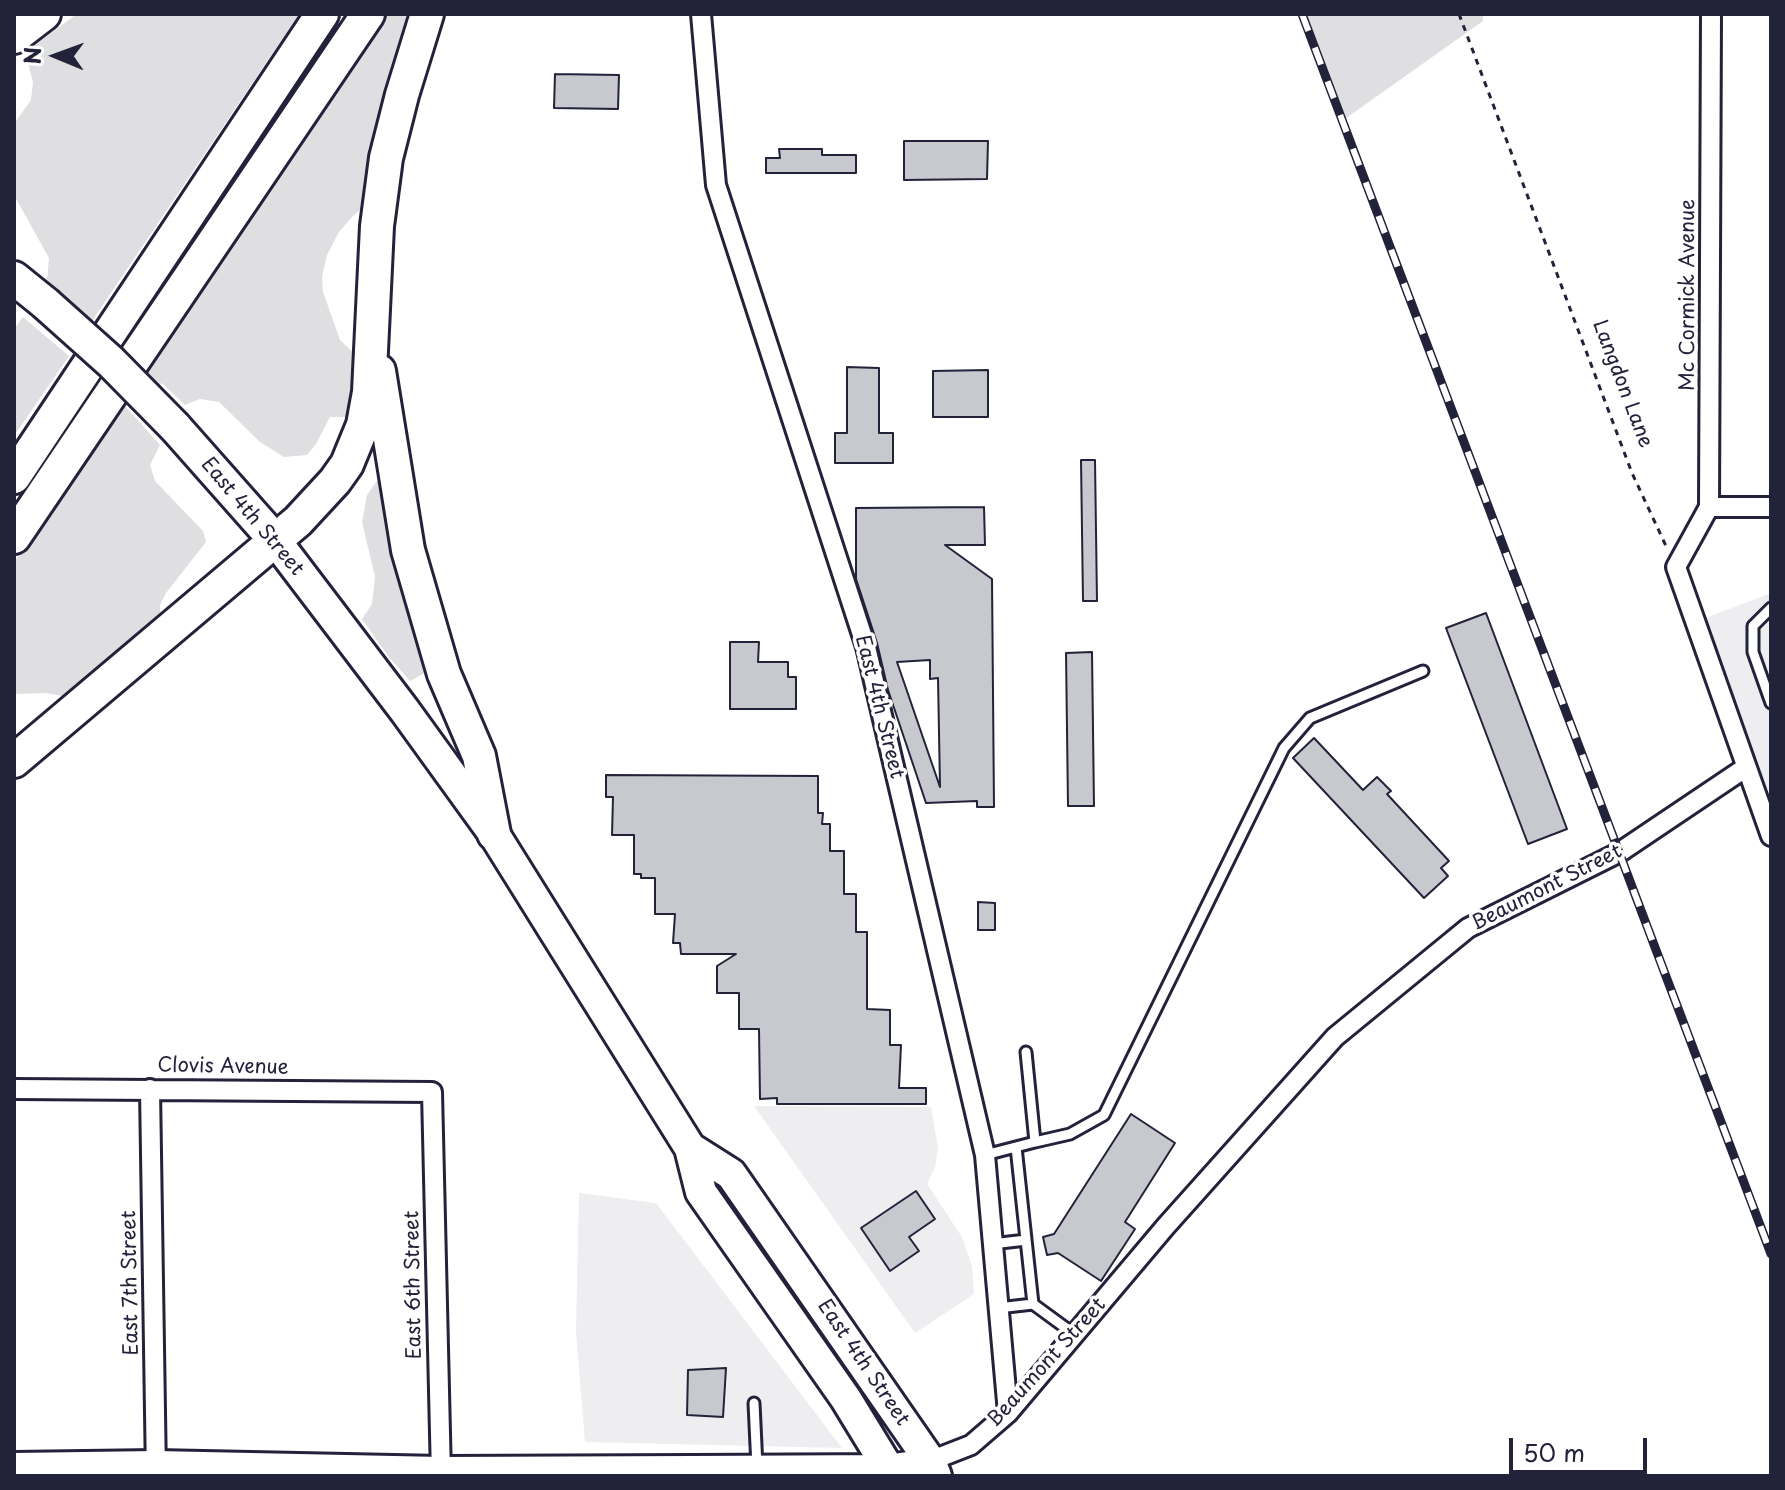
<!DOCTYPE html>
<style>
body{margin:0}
#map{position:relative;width:1785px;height:1490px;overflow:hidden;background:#fff;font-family:"Playpen Sans",sans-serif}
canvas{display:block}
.frame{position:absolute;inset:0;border:16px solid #22223b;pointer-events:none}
.north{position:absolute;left:16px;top:16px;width:80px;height:80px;-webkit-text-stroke:6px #fff;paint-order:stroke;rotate:271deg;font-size:22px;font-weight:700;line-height:32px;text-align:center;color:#22223b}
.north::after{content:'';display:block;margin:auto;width:28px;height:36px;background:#22223b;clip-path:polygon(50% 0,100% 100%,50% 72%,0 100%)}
.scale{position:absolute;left:1509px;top:1438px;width:138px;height:36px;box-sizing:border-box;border:4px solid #22223b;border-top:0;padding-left:10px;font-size:24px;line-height:28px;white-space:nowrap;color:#22223b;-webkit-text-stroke:6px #fff;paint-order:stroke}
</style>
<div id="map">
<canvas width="1785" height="1490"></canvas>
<div class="frame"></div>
<div class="north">N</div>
<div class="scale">50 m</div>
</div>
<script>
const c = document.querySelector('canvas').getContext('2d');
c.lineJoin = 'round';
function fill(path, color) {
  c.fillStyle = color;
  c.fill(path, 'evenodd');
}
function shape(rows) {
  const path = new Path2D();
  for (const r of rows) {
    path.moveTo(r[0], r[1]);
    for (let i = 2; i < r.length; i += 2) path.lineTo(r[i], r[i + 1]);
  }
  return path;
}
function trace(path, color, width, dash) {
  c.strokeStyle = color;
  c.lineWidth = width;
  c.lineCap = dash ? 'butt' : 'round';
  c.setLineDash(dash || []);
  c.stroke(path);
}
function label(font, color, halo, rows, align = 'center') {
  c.font = font + ' "Playpen Sans",sans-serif';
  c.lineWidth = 7;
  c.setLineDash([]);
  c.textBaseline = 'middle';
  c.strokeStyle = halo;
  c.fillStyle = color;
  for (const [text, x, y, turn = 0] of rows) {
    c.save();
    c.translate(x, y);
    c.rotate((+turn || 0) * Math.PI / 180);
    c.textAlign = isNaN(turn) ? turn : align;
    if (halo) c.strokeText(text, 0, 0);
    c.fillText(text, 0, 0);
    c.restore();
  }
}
const built = shape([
 [1771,593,1771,836,1695,622],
 [754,1106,931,1107,938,1148,935,1167,927,1184,962,1237,972,1266,974,1294,915,1333],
 [579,1193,656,1203,842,1448,585,1442,576,1333]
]);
const green = shape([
 [77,14,299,14,92,321,47,281,49,258,14,195,14,124,31,100,33,82,25,52],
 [384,14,415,14,365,206,354,215,339,232,327,255,322,277,323,292,340,340,359,358,353,417,330,417,316,444,307,455,284,457,260,442,219,402,200,399,185,405,162,383,159,386,147,373,160,350],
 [1302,14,1483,14,1483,21,1342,121],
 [23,317,69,356,14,436,14,329],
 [125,406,160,445,150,465,155,481,203,531,206,542,166,593,160,605,160,618,69,697,45,693,14,694,14,562],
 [383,472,434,668,410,681,388,656,362,619,372,604,375,577,362,522,367,495]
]);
const building = shape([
 [555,74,619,75,618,109,554,108,555,74],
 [904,141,988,141,987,179,904,180,904,141],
 [779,149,822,149,822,155,856,155,856,173,766,173,766,158,780,158,779,149],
 [847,367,879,368,879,433,893,433,893,463,835,463,835,433,847,433,847,367],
 [988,370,988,417,933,417,933,371,988,370],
 [1081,460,1095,460,1097,601,1083,601,1081,460],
 [984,507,985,545,945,545,992,579,994,807,977,807,977,801,926,803,888,690,877,643,856,579,856,508,984,507],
 [930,660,930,679,938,678,940,787,897,662,930,660],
 [1486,613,1567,829,1528,844,1446,628,1486,613],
 [730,642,759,642,758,662,788,662,788,677,796,677,796,709,730,709,730,642],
 [1092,652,1094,806,1068,806,1066,653,1092,652],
 [1314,738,1363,790,1377,777,1391,791,1387,794,1449,861,1441,868,1448,876,1424,898,1293,758,1314,738],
 [606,775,818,776,818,813,823,813,822,824,830,824,830,851,844,851,844,894,856,894,856,932,867,932,867,1009,890,1010,890,1045,901,1045,899,1088,926,1088,926,1104,777,1104,777,1098,760,1099,759,1029,739,1029,739,993,717,993,717,966,736,954,681,954,680,943,673,943,675,914,655,914,655,878,641,878,641,874,634,874,634,835,612,835,613,797,606,797,606,775],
 [978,902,995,903,995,930,978,930,978,902],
 [1131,1114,1175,1143,1125,1222,1135,1229,1101,1281,1058,1253,1047,1255,1043,1237,1054,1234,1131,1114],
 [916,1191,935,1219,909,1237,919,1251,890,1271,861,1228,916,1191],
 [726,1368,723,1417,687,1415,688,1370,726,1368]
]);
const path = shape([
 [1459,14,1632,473,1666,546]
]);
const service = shape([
 [1771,608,1753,626,1753,652,1771,703],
 [1035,1142,1070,1134,1104,1115,1284,748,1310,718,1423,671],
 [1016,1147,1033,1304,1074,1334],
 [985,1155,1035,1142,1026,1052],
 [992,1244,1026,1240],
 [998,1308,1033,1304],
 [754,1403,757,1467]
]);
const minor = shape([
 [701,14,716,185,866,647,985,1155,1008,1413],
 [1711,14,1709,507,1676,567,1771,836],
 [1709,507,1771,507],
 [14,1089,432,1092,441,1476],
 [150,1089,156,1476],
 [930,1461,971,1445,1008,1413,1166,1226,1335,1037,1468,928,1620,852,1745,768]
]);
const tertiary = shape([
 [14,1465,156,1463,441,1469,693,1468,888,1467,930,1461]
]);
const primary = shape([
 [275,540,405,711,494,834,690,1148,701,1192,846,1399,893,1476],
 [690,1148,731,1174,930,1461,936,1476]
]);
const trunk = shape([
 [14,37,44,14],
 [14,278,45,303],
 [379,371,408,550,444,674,479,756,494,834],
 [175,427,275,540],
 [14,477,322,14],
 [14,537,368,14],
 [14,761,298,521,335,481,347,464,363,425,369,392,377,226,386,158,402,95,427,14]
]);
const rail = shape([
 [1302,14,1771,1254]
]);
const trunkBridge = shape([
 [45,303,111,362,175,427]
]);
const streetNames = [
 ["Mc Cormick Avenue",1688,295,-90],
 ["Langdon Lane",1622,384,69],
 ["East 4th Street",252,517,50],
 ["East 4th Street",879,707,76],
 ["Beaumont Street",1547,888,-27],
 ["Clovis Avenue",223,1067,1],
 ["East 7th Street",131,1283,-91],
 ["East 6th Street",414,1285,-91],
 ["East 4th Street",863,1363,56],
 ["Beaumont Street",1047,1363,-48]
];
fill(built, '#eeeef1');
fill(green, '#dfdfe2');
fill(building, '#c8c8cf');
trace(building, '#22223b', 2);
trace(service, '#22223b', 15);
trace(minor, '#22223b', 24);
trace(tertiary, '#22223b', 30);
trace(primary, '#22223b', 36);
trace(trunk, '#22223b', 38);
trace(path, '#22223b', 3, [6, 6]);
trace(service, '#fff', 9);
trace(minor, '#fff', 18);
trace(tertiary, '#fff', 24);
trace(primary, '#fff', 30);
trace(trunk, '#fff', 32);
trace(rail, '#22223b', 9);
trace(rail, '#fff', 6, [18]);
trace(trunkBridge, '#22223b', 38, []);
trace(trunkBridge, '#fff', 32);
label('20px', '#22223b', '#fff', streetNames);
</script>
